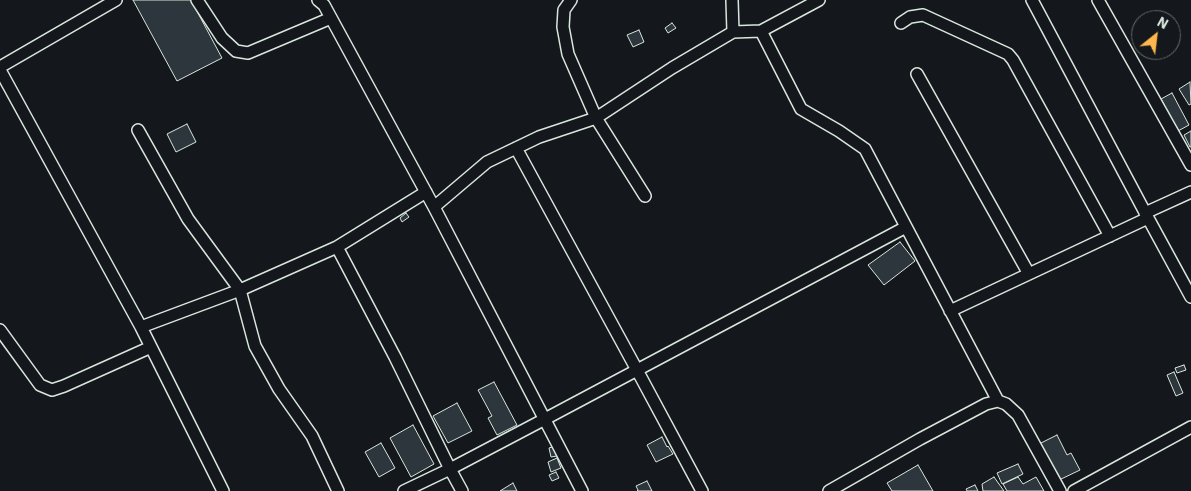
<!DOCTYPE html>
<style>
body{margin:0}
#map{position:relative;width:1191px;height:491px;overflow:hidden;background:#14181c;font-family:"IBM Plex Sans",sans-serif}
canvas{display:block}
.north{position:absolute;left:1131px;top:10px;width:50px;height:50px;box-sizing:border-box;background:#14181c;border:1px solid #626a69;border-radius:50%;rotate:29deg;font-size:14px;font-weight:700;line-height:20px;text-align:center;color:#d8e6dc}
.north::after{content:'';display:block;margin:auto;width:18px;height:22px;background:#ffb74d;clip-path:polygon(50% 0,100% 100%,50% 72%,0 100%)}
</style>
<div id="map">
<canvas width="1191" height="491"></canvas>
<div class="north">N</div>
</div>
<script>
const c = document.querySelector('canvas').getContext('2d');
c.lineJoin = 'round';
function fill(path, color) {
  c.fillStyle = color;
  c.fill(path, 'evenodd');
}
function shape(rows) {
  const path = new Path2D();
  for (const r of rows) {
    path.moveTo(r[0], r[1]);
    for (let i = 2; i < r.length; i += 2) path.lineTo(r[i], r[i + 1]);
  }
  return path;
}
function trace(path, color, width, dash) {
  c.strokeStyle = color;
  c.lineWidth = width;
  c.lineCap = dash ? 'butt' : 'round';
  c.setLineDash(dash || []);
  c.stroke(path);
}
const building = shape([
 [133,0,191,0,222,58,177,81,133,0],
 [672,23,676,28,668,33,665,28,672,23],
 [639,30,644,42,633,47,627,35,639,30],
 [1190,82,1191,104,1189,105,1179,89,1190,82],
 [1172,93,1189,125,1178,131,1161,99,1172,93],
 [187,124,196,142,176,152,167,134,187,124],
 [1191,131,1191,147,1190,147,1184,135,1191,131],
 [406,213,409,217,402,222,400,218,406,213],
 [900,242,915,261,884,285,868,265,900,242],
 [1184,365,1186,370,1177,373,1175,368,1184,365],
 [1174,372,1183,393,1176,396,1167,375,1174,372],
 [494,382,517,425,497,435,488,418,492,416,478,390,494,382],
 [457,403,472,431,448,443,433,416,457,403],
 [413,425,434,464,411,477,390,438,413,425],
 [1057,435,1067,455,1071,453,1080,470,1057,481,1039,444,1057,435],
 [662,437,667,447,668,446,673,454,656,462,647,445,662,437],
 [381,443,395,468,379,477,365,452,381,443],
 [555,446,557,456,551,457,549,448,555,446],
 [557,458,561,468,551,472,548,462,557,458],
 [1018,464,1023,474,1002,484,997,473,1018,464],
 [918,465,933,491,892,491,887,483,918,465],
 [556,472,559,478,552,481,549,475,556,472],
 [994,477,1004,491,983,491,982,484,994,477],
 [1018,477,1023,484,1036,477,1044,491,1007,491,1003,484,1018,477],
 [647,481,652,491,637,491,638,490,636,486,647,481],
 [513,483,517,491,500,491,513,483],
 [975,485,978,491,967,491,966,489,975,485]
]);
const minor = shape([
 [197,0,222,38,236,51,248,53,331,18],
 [318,0,324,5,434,207,582,491],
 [571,0,564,10,563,27,568,54,596,118,645,196],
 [732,0,733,32],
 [1032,0,1148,218,1191,297],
 [1098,0,1191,165],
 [901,23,910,17,923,15,1008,54,1013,60,1110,236],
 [761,31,819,0],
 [0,67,116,0],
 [0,70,141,327,223,491],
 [917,74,1029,274],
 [138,130,188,219,240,290,255,346,279,389,312,436,338,491],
 [516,148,637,370,702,491],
 [434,207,487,162,539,137,596,118,672,68,733,32,761,31,801,109,839,131,865,149,998,401],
 [1145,213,1191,192],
 [337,247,426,192],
 [950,311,1148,218],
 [141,327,240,290,337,247,395,357,450,469,462,491],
 [0,330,40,385,52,390,64,386,151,347],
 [404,491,450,469,545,419,906,227],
 [829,491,920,439,986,404,998,401,1006,404,1018,415,1060,491],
 [1074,491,1191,427]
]);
fill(building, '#2c363c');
trace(building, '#d8e6dc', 1);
trace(minor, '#d8e6dc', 14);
trace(minor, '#14181c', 11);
</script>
